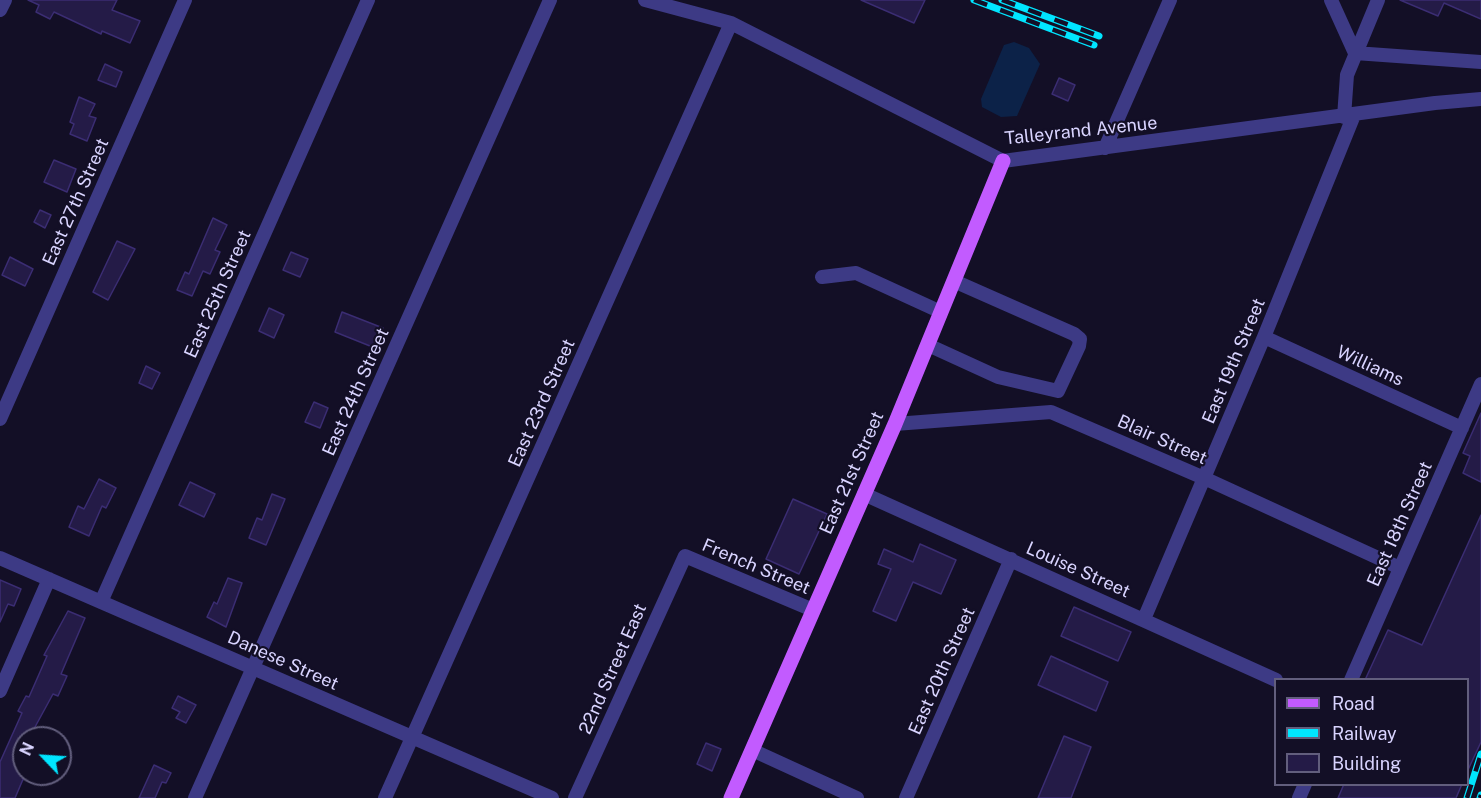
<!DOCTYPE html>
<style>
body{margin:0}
#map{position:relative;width:1481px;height:798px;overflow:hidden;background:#130f26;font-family:"Public Sans",sans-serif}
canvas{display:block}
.legend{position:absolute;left:1274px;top:678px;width:195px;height:108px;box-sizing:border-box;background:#130f26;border:2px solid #625e7d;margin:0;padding:8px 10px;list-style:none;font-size:18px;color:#d9d4ff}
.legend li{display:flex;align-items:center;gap:12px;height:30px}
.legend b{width:30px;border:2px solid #625e7d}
.north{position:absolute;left:12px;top:726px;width:60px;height:60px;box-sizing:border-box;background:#130f26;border:2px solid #625e7d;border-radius:50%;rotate:295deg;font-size:16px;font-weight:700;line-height:24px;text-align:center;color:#d9d4ff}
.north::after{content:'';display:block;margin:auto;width:21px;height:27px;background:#00e5ff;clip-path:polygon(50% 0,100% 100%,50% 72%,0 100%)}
</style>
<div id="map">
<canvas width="1481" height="798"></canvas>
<ul class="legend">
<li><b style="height:8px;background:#c25bff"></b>Road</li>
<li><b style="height:8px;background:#00e5ff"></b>Railway</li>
<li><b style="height:16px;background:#241b47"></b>Building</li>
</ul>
<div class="north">N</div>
</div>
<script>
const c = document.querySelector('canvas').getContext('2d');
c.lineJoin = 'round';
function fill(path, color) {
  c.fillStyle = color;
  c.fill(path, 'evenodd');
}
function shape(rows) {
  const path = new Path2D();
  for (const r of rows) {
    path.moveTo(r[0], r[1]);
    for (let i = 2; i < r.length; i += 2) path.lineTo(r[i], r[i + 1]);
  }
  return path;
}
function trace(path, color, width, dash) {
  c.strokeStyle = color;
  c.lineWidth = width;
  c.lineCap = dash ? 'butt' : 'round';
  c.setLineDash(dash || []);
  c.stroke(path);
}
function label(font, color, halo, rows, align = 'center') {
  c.font = font + ' "Public Sans",sans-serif';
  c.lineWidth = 4.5;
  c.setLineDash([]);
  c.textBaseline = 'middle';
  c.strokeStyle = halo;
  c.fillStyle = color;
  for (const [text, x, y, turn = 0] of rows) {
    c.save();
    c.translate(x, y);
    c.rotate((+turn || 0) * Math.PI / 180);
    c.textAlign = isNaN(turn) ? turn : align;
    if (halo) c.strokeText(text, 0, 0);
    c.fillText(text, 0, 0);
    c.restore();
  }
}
const water = shape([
 [1014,42,1029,48,1040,64,1017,116,1001,117,982,107,981,99,1004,45]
]);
const building = shape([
 [28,0,117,0,112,10,140,21,130,43,102,31,101,34,54,12,50,19,36,12,39,5,28,0],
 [861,0,925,0,914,23,861,0],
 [1400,0,1481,0,1481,19,1444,3,1438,16,1400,0],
 [105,64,122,72,116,87,98,80,105,64],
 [1059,78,1075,85,1068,101,1052,94,1059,78],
 [79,97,95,104,89,116,96,118,87,141,70,134,74,124,70,122,79,97],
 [54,160,76,169,67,192,44,182,54,160],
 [40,210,51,215,45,228,34,222,40,210],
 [213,218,227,225,215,250,220,252,210,274,203,271,192,296,177,290,185,272,189,274,213,218],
 [117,241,135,249,108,300,93,292,117,241],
 [291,252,308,259,300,277,283,270,291,252],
 [10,257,33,269,25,286,2,275,10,257],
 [269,308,284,315,274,338,259,331,269,308],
 [342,312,383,328,375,348,335,332,342,312],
 [146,366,160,373,152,389,139,383,146,366],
 [314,402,328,408,320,428,305,422,314,402],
 [1481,413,1481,482,1463,473,1470,456,1463,453,1481,413],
 [99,479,116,488,106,508,102,506,89,536,69,527,78,506,84,509,99,479],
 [190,482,215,494,204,517,179,505,190,482],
 [272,494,285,499,266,545,249,538,257,518,262,520,272,494],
 [793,499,827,514,799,574,766,559,793,499],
 [1481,515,1481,742,1467,772,1467,680,1365,680,1388,630,1422,645,1481,515],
 [920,544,956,560,941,594,913,582,896,621,873,611,891,569,878,564,884,549,913,562,920,544],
 [228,578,242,583,226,627,207,617,214,602,217,604,228,578],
 [0,580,21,589,14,606,8,604,0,622,0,580],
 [1074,607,1131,632,1118,661,1061,636,1074,607],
 [68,611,85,618,61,674,67,676,58,696,53,694,29,738,24,738,24,751,19,762,24,764,24,777,15,798,0,798,0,762,22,713,18,711,26,696,29,697,47,656,44,655,68,611],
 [1051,656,1108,682,1096,711,1038,685,1051,656],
 [178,696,196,705,186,723,176,718,180,712,172,708,178,696],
 [1064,736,1091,747,1071,798,1038,798,1064,736],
 [706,743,721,749,712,771,697,764,706,743],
 [154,765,171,773,166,783,162,782,155,798,139,798,154,765],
 [1344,784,1462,784,1456,798,1338,798,1344,784]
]);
const minor = shape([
 [645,0,731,23,1003,161,1435,103,1481,99],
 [1331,0,1355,53],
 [0,10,5,0],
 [1355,53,1481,62],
 [1344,117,1347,75,1378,0],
 [1105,148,1170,0],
 [822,277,856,273,941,312],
 [1264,337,1462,428],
 [928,345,998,377,1058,391,1079,346,1080,339,1074,334,954,281],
 [0,419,185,0],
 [895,424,1051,412,1204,478,1400,568],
 [864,494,1276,680],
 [0,558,552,798],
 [101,602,368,0],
 [1144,619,1264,337,1354,115],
 [1351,680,1481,384],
 [0,691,49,579],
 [752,750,857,798],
 [195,798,550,0],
 [385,798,731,23],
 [575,798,685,556,813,610],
 [906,798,1011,559],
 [1299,798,1305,784]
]);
const major = shape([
 [731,798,895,424,1003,161]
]);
const rail = shape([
 [974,0,1094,45],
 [1002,0,1099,36],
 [1467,798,1481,754],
 [1480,798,1481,795]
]);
const streetNames = [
 ["Talleyrand Avenue",1081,131,-6],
 ["East 27th Street",76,202,-66],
 ["East 25th Street",218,294,-66],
 ["East 19th Street",1234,361,-67],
 ["Williams",1370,366,25],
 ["East 24th Street",356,392,-66],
 ["East 23rd Street",542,403,-66],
 ["Blair Street",1162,440,24],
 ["East 21st Street",852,473,-66],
 ["East 18th Street",1400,524,-66],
 ["French Street",756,567,23],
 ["Louise Street",1078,570,24],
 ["Danese Street",283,661,24],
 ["22nd Street East",613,669,-66],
 ["East 20th Street",942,671,-66]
];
fill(water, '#0c2248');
fill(building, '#241b47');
trace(building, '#3b2d73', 1.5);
trace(minor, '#3d3a85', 14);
trace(major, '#c25bff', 15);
trace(rail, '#00e5ff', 7);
trace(rail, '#130f26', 4.5, [14]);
label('18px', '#d9d4ff', '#130f26', streetNames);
</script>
